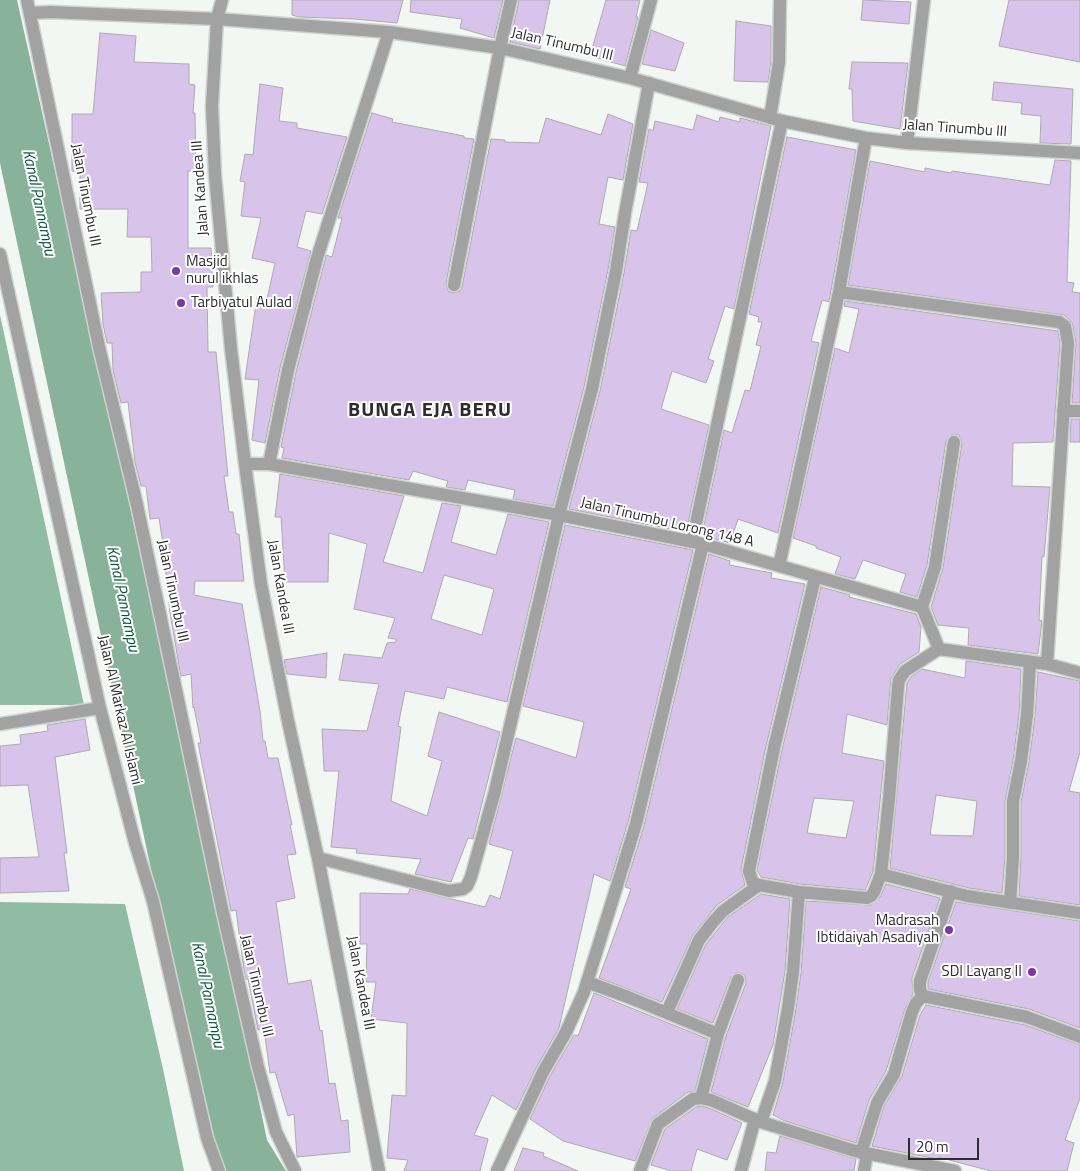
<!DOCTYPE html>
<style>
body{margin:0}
#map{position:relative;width:1080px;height:1171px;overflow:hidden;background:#f2f7f4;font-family:"Titillium Web",sans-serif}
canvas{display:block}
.scale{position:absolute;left:908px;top:1138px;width:71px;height:22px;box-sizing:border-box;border:2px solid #2c2d2c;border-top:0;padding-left:6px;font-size:15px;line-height:18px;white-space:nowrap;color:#2c2d2c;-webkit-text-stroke:4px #fff;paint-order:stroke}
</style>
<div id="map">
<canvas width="1080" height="1171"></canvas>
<div class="scale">20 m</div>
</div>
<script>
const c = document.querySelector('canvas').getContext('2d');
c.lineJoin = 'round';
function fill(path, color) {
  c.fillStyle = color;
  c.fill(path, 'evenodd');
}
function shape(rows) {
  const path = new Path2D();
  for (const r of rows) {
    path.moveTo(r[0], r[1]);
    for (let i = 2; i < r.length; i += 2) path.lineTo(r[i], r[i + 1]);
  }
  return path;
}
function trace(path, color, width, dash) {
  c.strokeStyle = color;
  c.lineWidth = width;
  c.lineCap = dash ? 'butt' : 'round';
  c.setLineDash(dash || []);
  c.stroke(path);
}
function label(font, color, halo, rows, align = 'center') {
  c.font = font + ' "Titillium Web",sans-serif';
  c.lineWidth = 4;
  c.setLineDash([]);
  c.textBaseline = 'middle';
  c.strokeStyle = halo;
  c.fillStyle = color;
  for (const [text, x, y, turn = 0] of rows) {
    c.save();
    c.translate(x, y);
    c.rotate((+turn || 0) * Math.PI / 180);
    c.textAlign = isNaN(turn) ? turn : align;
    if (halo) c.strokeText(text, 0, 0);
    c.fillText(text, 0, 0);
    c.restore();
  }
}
const forest = shape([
 [0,315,84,705,0,705],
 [0,902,125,904,163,1069,184,1171,0,1171]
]);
const water = shape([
 [0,0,17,0,199,817,267,1140,286,1171,223,1171,217,1159,192,1061,0,163]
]);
const building = shape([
 [292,0,403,0,397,23,355,19,299,17,292,15,292,0],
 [411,0,503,0,494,38,460,28,462,19,410,12,411,0],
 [519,0,550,0,540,49,510,42,519,0],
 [606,0,640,0,636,17,638,17,625,66,590,56,606,0],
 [863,0,911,2,909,24,861,20,863,0],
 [1009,0,1080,0,1080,62,999,46,1009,0],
 [736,21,771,26,771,61,768,82,734,81,736,21],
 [651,30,684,43,675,71,642,64,651,30],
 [100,33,136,36,134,62,189,64,189,84,195,85,193,113,195,113,196,171,188,171,188,248,211,248,213,287,207,287,208,352,216,352,228,476,224,476,229,512,233,512,236,534,239,534,244,581,195,581,194,595,242,604,260,711,263,741,265,741,268,758,278,758,292,825,290,825,296,854,287,855,295,898,276,902,288,984,311,980,320,1031,322,1030,329,1084,335,1083,341,1121,348,1120,350,1152,297,1157,294,1114,288,1116,275,1072,270,1073,264,1029,258,1030,248,979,246,979,244,970,236,910,231,911,198,743,201,743,194,707,193,708,191,674,181,676,180,671,170,613,165,564,166,563,159,518,150,519,146,486,141,486,135,462,128,402,121,403,113,370,112,343,107,343,103,324,101,293,141,292,141,272,152,272,151,237,127,237,128,209,80,209,80,171,72,171,72,114,93,114,100,33],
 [852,62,908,63,900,129,853,121,852,89,849,89,852,62],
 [994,82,1073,89,1071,144,1040,143,1041,116,1021,114,1022,103,992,100,994,82],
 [260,84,283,88,279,121,297,123,297,128,347,137,322,214,306,211,297,247,311,251,280,368,265,443,252,440,259,380,245,379,257,297,267,299,275,263,252,258,261,218,241,216,245,182,240,181,245,154,253,155,260,84],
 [372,113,393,119,392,122,464,136,464,138,474,139,446,283,448,291,453,293,460,291,462,287,491,139,505,140,505,142,539,143,546,118,601,135,608,114,633,124,623,180,608,177,599,224,615,227,608,270,584,387,553,506,513,499,515,490,468,480,465,490,446,487,448,481,413,471,409,480,282,458,284,448,281,447,296,372,325,260,326,255,332,257,342,218,338,218,372,113],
 [697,115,719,122,720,117,740,122,740,118,771,126,734,309,725,306,708,359,714,361,706,383,672,371,661,409,709,425,686,532,569,509,600,391,624,273,631,230,637,231,648,183,639,182,649,129,653,131,655,121,693,130,697,115],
 [787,137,856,150,829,302,822,300,811,341,819,343,778,533,738,519,730,543,702,535,724,430,732,433,745,390,750,391,761,346,756,345,762,322,758,322,759,317,749,314,787,137],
 [1055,160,1071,161,1067,282,1074,283,1072,292,1080,293,1080,403,1072,403,1076,342,1072,322,1064,315,848,285,870,161,925,172,925,168,951,173,952,171,1050,185,1055,160],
 [845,301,1058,331,1060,343,1053,442,1013,443,1012,486,1050,487,1044,557,1042,556,1039,620,1042,621,1038,654,968,645,969,628,938,625,931,607,943,568,962,443,959,435,951,435,946,441,927,565,917,597,900,592,906,574,863,560,855,579,835,574,841,557,816,548,816,546,793,538,835,348,849,353,859,309,844,306,845,301],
 [1071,419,1080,419,1080,442,1070,442,1071,419],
 [280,474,404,496,383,562,423,573,442,503,461,506,451,542,496,555,508,514,549,522,507,702,447,687,444,699,405,691,398,726,401,727,391,801,427,816,442,761,428,756,439,712,500,732,473,839,468,838,451,882,415,874,421,859,356,853,357,849,331,847,339,771,324,771,322,729,367,731,379,684,339,680,344,654,382,658,387,643,396,642,396,639,388,638,395,618,354,609,367,544,329,533,328,582,285,582,281,517,275,517,280,474],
 [444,575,494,589,482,635,431,619,444,575],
 [565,525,693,550,628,822,610,881,594,874,559,1028,536,1068,516,1110,492,1095,474,1135,488,1139,480,1171,404,1171,408,1160,387,1158,392,1095,406,1096,407,1023,371,1019,376,982,366,982,367,944,360,944,360,893,408,894,410,889,485,907,490,895,500,899,513,851,489,844,516,738,576,758,584,722,523,706,565,525],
 [709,554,730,561,729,565,772,573,771,578,805,584,766,746,741,869,745,885,717,905,693,935,662,1002,599,978,631,889,625,887,644,826,709,554],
 [821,587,850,595,849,597,916,614,921,627,919,652,900,664,891,678,887,725,847,714,842,753,884,761,873,872,865,890,800,884,761,877,757,870,782,750,821,587],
 [814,798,854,801,846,838,807,833,814,798],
 [327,653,326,678,287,674,284,660,327,653],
 [966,661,1021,669,1019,714,1013,760,1005,801,1005,857,1002,893,969,888,890,868,907,683,911,677,922,669,965,678,966,661],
 [936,795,977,801,973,836,930,835,936,795],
 [1038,672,1080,681,1080,752,1069,791,1080,793,1080,905,1019,896,1021,857,1021,802,1029,762,1035,716,1038,672],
 [85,719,90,750,55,757,67,853,64,853,69,891,0,893,0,858,39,857,28,785,0,786,0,746,21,744,20,735,48,731,47,725,85,719],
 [886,884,940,898,912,978,913,994,905,1009,886,1071,869,1100,856,1143,785,1121,773,1115,783,1082,796,1009,801,973,806,901,870,905,880,897,886,884],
 [761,894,790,899,785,971,773,1045,748,1107,711,1092,726,1036,746,983,745,975,737,972,731,977,713,1023,677,1009,706,944,728,917,761,894],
 [956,902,1080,921,1080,1028,1029,1009,928,989,928,982,956,902],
 [594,993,708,1039,695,1091,688,1092,653,1118,635,1161,563,1141,530,1119,550,1076,574,1035,578,1036,594,993],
 [926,1005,1025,1025,1080,1045,1080,1098,1065,1140,1074,1143,1067,1171,991,1171,938,1157,937,1159,872,1146,884,1106,902,1076,920,1015,926,1005],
 [701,1106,709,1108,742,1123,727,1160,697,1149,691,1171,672,1171,651,1165,665,1129,696,1107,701,1106],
 [780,1136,856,1159,854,1171,765,1171,767,1152,776,1153,780,1136],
 [523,1148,544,1153,543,1156,578,1171,514,1171,523,1148]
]);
const street = shape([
 [27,0,99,347,137,505,223,913,258,1067,276,1132,295,1171],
 [222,0,217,19,212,106,215,175,231,349,245,464,261,584,288,721,318,858,379,1171],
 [31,13,50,12,217,19,389,32,500,48,630,78,782,121,866,138,907,143,1080,153],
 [630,78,651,0],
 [770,118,779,62,780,0],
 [907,143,924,0],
 [0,254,100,708,135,843,153,901,207,1138,219,1171],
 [454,285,500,48,511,0],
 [839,292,1052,321,1059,322,1065,326,1068,343,1047,664],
 [1063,411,1080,411],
 [245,464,269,464,559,515,703,544,922,607,939,649],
 [269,464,288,370,317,258,389,32],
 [692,542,782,121],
 [779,566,839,292,866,138],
 [922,607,935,567,954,442],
 [939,649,1047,664,1080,673],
 [0,724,100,708],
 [318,858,449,891,463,889,467,886,471,877,495,791,559,515,592,389,616,271,625,213,649,83],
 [881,874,967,896,1080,913],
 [951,891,920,981,920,990,923,996,1027,1017,1080,1037],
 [799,892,759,885,753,883,749,871,774,748,815,578],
 [1010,903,1013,857,1013,801,1021,761,1027,715,1030,662],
 [587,982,628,997,718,1034],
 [667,1012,699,940,713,922,723,911,759,885],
 [701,1098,718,1034,738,980],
 [761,1122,775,1081,788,1008,793,972,799,892,867,898,871,896,874,892,881,874,889,799,898,687,899,680,905,671,939,649],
 [861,1153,877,1103,894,1074,912,1012,916,1003,923,996],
 [497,1171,543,1072,566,1032,584,992,636,824,703,544],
 [640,1171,658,1124,693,1099,701,1098,711,1100,761,1122,855,1151,955,1171],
 [741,1171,755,1119],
 [864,1171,867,1154]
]);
const markers = [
 [176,271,5,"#7b36a9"],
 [181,303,5,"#7b36a9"],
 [949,930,5,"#7b36a9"],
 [1032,972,5,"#7b36a9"]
];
const streetNames = [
 ["Jalan Tinumbu III",562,45,13],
 ["Jalan Tinumbu III",955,129,4],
 ["Jalan Kandea III",201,188,-94],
 ["Jalan Tinumbu III",85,195,79],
 ["Jalan Tinumbu Lorong 148 A",667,523,13],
 ["Jalan Kandea III",280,587,80],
 ["Jalan Tinumbu III",172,591,78],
 ["Jalan Al Markaz Al Islami",119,710,77],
 ["Jalan Kandea III",360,983,79],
 ["Jalan Tinumbu III",256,986,77]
];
const poiNames = [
 ["Masjid",186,262],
 ["nurul ikhlas",186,279],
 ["Tarbiyatul Aulad",191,303],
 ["Madrasah",939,921,"right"],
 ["Ibtidaiyah Asadiyah",939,938,"right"],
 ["SDI Layang II",1022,972,"right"]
];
const waterNames = [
 ["Kanal Pannampu",38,203,78],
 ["Kanal Pannampu",122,599,78],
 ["Kanal Pannampu",207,995,78]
];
const districtNames = [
 ["BUNGA EJA BERU",430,411]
];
fill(forest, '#91bca4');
fill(water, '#88b29a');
fill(building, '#d8c4eb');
trace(building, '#acaaae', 1);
trace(street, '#ced3d0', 15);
trace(street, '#a1a2a1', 12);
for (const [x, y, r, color] of markers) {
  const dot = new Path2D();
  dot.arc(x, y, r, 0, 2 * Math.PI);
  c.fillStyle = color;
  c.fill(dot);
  trace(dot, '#fff', 2);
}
label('15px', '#2c2d2c', '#fff', streetNames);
label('15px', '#2c2d2c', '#fff', poiNames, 'left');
label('italic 16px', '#045435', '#fff', waterNames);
c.letterSpacing = '1px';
label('bold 20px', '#2c2d2c', '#fff', districtNames);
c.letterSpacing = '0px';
</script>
